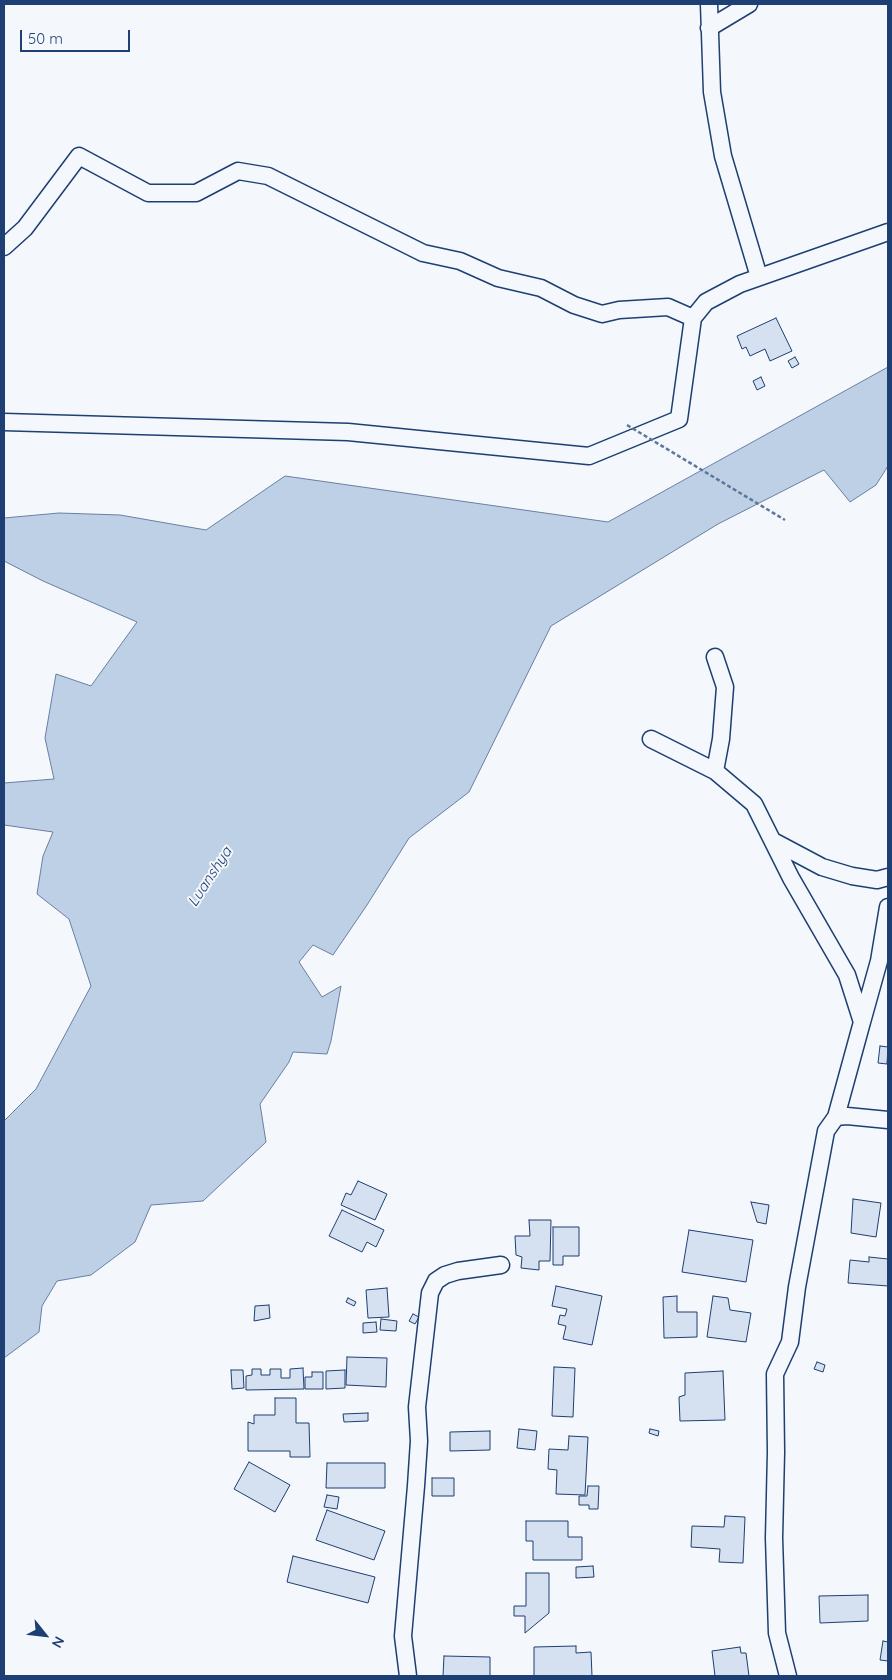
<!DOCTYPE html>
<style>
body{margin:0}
#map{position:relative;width:892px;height:1680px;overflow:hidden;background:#f4f7fb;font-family:Quicksand,sans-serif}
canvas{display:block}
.frame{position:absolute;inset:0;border:5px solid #1d3f73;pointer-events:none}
.north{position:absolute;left:20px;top:1610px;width:50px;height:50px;-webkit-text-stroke:4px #f4f7fb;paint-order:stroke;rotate:119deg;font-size:14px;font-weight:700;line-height:20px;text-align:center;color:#1d3f73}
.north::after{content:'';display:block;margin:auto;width:18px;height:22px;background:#1d3f73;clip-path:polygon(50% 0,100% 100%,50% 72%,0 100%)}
.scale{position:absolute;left:20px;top:30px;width:110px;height:22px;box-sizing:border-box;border:2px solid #1d3f73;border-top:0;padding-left:6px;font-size:15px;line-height:18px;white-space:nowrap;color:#1d3f73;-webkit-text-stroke:4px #f4f7fb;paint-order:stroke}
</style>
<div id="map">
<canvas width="892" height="1680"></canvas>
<div class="frame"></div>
<div class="north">N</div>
<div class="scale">50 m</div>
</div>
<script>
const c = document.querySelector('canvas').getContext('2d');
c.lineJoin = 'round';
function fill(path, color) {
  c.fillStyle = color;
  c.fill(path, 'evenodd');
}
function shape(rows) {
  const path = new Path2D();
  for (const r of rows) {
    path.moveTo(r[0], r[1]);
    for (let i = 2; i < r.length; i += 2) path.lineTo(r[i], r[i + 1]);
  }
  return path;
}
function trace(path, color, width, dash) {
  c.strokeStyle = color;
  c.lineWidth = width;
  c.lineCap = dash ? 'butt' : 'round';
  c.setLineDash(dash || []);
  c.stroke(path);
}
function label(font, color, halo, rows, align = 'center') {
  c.font = font + ' Quicksand,sans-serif';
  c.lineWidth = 4;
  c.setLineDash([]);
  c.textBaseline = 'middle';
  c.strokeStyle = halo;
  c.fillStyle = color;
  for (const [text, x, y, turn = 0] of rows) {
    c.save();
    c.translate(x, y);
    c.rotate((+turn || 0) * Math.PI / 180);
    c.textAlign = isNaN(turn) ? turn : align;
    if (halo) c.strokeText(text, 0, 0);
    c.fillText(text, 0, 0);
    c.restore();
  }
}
const water = shape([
 [888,367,888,466,876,485,850,502,824,470,718,524,551,626,469,792,409,838,367,905,333,955,313,945,299,962,322,997,341,986,331,1041,327,1054,293,1052,289,1062,260,1104,266,1142,203,1201,151,1205,135,1242,91,1275,57,1281,42,1306,39,1332,4,1358,4,1121,36,1089,91,986,69,919,37,894,43,856,53,832,4,825,4,783,54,779,45,738,56,674,91,686,137,622,43,581,4,561,4,518,59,513,120,515,206,530,285,476,608,522,888,367]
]);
const building = shape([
 [776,318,792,351,770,361,765,349,750,356,746,347,742,349,737,336,776,318],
 [795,357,799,364,792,368,788,361,795,357],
 [761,377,765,386,757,390,753,381,761,377],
 [880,1046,888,1047,887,1064,878,1063,880,1046],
 [358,1181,387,1194,375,1220,341,1205,346,1193,351,1195,358,1181],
 [853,1199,881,1203,876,1237,851,1233,853,1199],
 [751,1202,769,1205,766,1224,757,1222,751,1202],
 [342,1210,384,1230,376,1247,367,1242,362,1252,329,1236,342,1210],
 [529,1220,551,1220,550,1261,539,1261,539,1270,521,1268,522,1257,516,1255,515,1236,530,1236,529,1220],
 [553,1227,579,1227,579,1256,563,1256,563,1265,553,1265,553,1227],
 [689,1230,753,1240,746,1282,682,1272,689,1230],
 [869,1257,888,1259,888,1286,848,1283,850,1260,869,1262,869,1257],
 [556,1286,602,1296,592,1345,563,1339,566,1326,558,1324,560,1315,565,1316,567,1309,552,1306,556,1286],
 [387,1288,389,1317,368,1318,366,1290,387,1288],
 [677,1296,677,1312,697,1312,697,1337,664,1338,663,1297,677,1296],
 [713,1296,728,1298,730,1310,751,1313,746,1342,707,1337,713,1296],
 [348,1298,356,1302,354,1306,346,1302,348,1298],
 [269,1305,270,1318,254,1321,255,1306,269,1305],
 [413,1314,419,1317,415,1324,409,1321,413,1314],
 [381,1319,397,1321,396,1331,380,1330,381,1319],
 [376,1322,377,1332,363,1333,363,1323,376,1322],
 [347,1357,387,1358,386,1387,346,1385,347,1357],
 [817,1362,825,1365,823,1372,814,1369,817,1362],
 [554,1367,575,1368,573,1417,552,1416,554,1367],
 [303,1368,304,1389,246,1390,246,1376,252,1375,252,1369,261,1369,261,1375,270,1375,270,1369,281,1369,281,1378,290,1378,290,1369,303,1368],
 [231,1370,243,1370,244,1388,232,1389,231,1370],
 [345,1370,345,1388,326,1389,326,1371,345,1370],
 [723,1371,725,1420,680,1421,679,1397,685,1395,685,1373,723,1371],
 [312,1372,323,1372,323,1389,305,1389,305,1377,312,1377,312,1372],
 [275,1398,296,1398,296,1423,309,1423,310,1457,290,1457,290,1451,248,1451,248,1422,254,1424,254,1415,275,1415,275,1398],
 [368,1413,368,1421,344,1422,343,1414,368,1413],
 [519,1429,537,1431,535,1450,517,1448,519,1429],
 [650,1429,659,1431,658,1436,649,1433,650,1429],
 [490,1431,490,1450,450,1451,450,1432,490,1431],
 [569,1436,588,1437,585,1495,556,1494,557,1470,548,1469,549,1449,568,1450,569,1436],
 [249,1462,290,1485,275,1512,234,1489,249,1462],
 [327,1463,385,1463,385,1488,326,1488,327,1463],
 [432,1478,454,1478,454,1496,432,1496,432,1478],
 [588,1486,599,1486,598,1509,589,1509,589,1505,579,1505,579,1496,587,1496,588,1486],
 [327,1495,339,1497,337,1509,324,1507,327,1495],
 [327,1510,385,1531,374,1560,316,1540,327,1510],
 [725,1516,745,1517,743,1563,719,1562,720,1549,691,1547,692,1526,724,1527,725,1516],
 [526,1521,568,1521,568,1537,582,1537,582,1560,533,1560,533,1541,526,1541,526,1521],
 [293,1556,375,1577,368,1603,287,1582,293,1556],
 [593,1566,594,1577,576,1578,576,1567,593,1566],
 [526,1573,549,1573,549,1613,525,1633,525,1616,514,1616,514,1606,526,1606,526,1573],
 [868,1595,868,1621,820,1623,819,1596,868,1595],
 [883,1641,888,1642,888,1661,880,1660,883,1641],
 [576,1646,576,1653,591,1652,592,1676,534,1676,534,1647,576,1646],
 [740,1647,741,1653,746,1653,749,1676,715,1676,712,1651,740,1647],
 [444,1656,490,1657,490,1676,443,1676,444,1656]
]);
const minor = shape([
 [709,4,712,92,723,156,759,277],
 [709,28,749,4],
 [4,247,25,228,79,156,148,193,196,193,238,171,268,176,423,253,460,261,498,278,541,288,574,305,602,314,619,310,668,307,693,318],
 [4,422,348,432,589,456,679,419,693,318,706,302,740,284,888,232],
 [715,657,725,687,721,739,715,771],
 [651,739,715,771,754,804,791,878,847,975,862,1022,836,1117],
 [773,841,822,867,852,876,877,880,888,877],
 [862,1022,879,961,888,907],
 [408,1676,403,1636,416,1486,419,1441,417,1407,430,1293,436,1281,445,1275,458,1271,501,1265],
 [788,1676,777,1633,774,1538,776,1452,775,1374,790,1342,797,1287,826,1131,836,1117,847,1116,888,1120]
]);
const pathBridge = shape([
 [627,425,785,520]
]);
const waterNames = [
 ["Luanshya",210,877,-57]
];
fill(water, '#bed0e5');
trace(water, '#687fa3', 1);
fill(building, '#d5e0f0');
trace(building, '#1d3f73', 1);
trace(minor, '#1d3f73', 19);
trace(minor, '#f4f7fb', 16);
trace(pathBridge, '#5e769c', 2.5, [4, 2.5]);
label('italic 15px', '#1d3f73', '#f4f7fb', waterNames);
</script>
